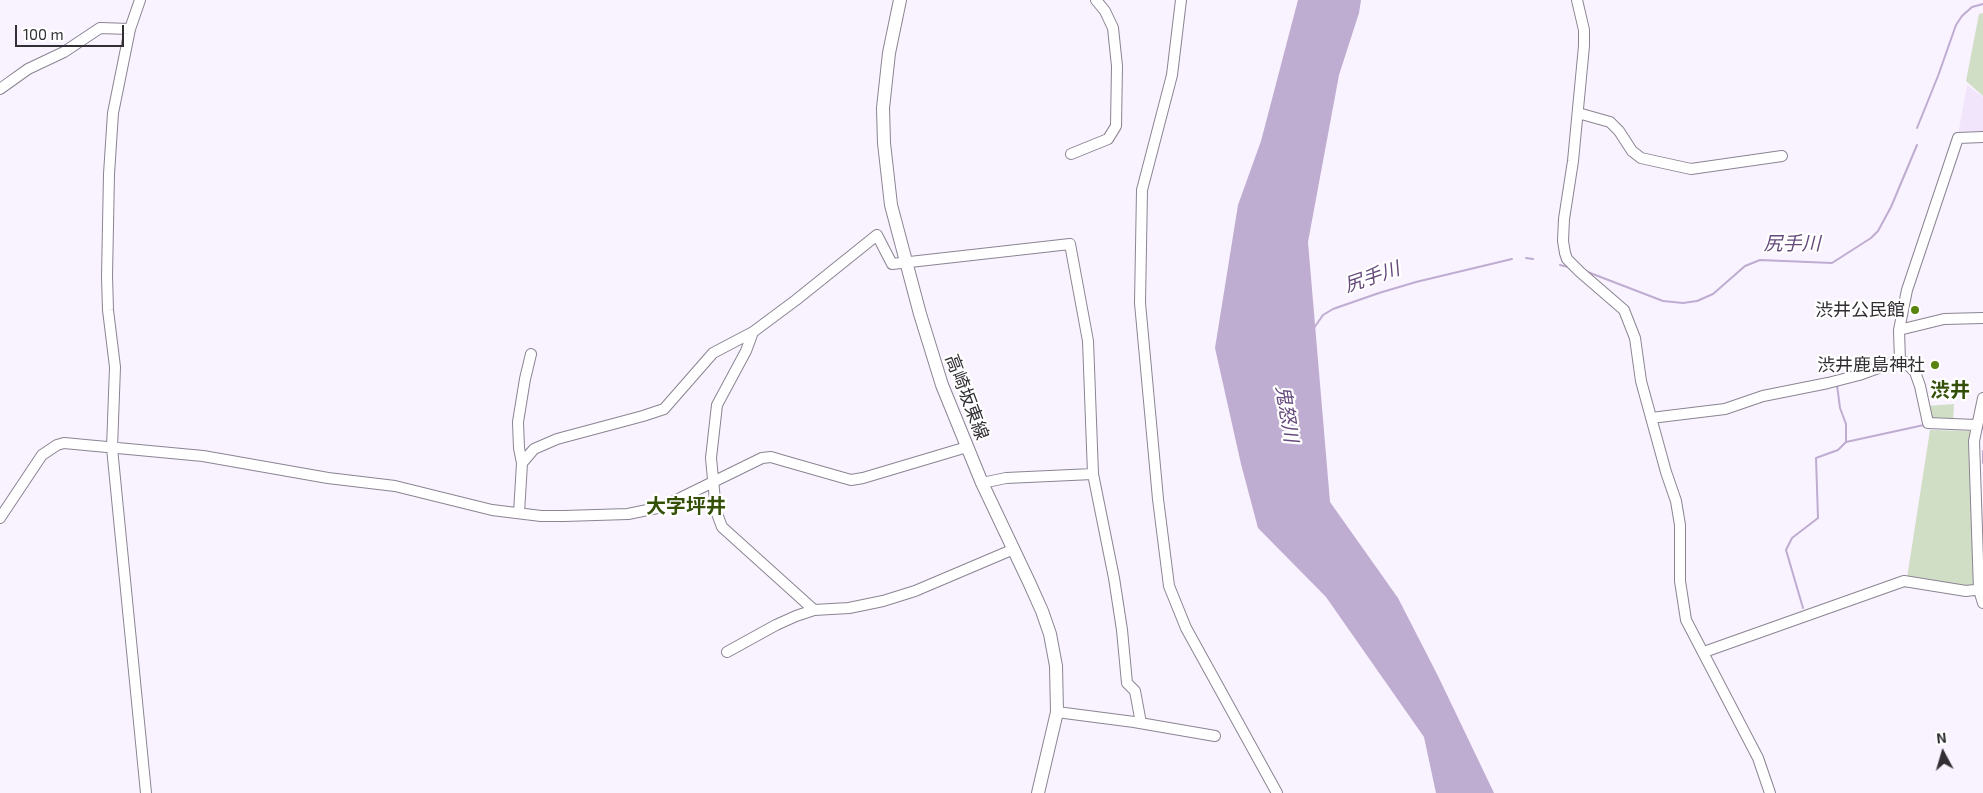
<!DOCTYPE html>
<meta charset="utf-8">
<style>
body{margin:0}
#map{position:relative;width:1983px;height:793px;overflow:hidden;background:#f9f2ff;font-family:"Exo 2",sans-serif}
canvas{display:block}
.north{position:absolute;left:1918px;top:728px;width:50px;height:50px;-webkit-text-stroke:4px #fff;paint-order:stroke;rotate:354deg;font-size:14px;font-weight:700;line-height:20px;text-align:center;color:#322f34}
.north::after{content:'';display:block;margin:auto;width:18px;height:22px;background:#322f34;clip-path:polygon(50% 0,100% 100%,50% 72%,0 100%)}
.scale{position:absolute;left:15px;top:25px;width:109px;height:22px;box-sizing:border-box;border:2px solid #322f34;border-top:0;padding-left:6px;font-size:15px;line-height:18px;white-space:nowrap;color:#322f34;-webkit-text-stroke:4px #fff;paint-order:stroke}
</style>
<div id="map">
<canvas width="1983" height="793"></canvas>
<div class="north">N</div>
<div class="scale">100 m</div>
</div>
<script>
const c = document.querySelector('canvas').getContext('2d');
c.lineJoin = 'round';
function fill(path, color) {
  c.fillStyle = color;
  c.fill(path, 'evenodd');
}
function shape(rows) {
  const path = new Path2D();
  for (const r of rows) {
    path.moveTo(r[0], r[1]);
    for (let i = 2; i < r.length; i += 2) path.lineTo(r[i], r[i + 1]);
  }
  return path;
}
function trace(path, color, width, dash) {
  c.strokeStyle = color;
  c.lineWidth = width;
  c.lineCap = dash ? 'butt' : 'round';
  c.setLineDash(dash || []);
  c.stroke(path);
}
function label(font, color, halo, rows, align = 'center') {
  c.font = font + ' "Exo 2","Noto Sans JP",sans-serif';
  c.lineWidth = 4.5;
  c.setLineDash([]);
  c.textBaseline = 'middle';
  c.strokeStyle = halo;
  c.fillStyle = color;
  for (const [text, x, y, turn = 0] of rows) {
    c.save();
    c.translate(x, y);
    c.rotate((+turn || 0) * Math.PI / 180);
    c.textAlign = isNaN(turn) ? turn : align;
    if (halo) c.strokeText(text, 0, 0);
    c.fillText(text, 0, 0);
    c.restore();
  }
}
const built = shape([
 [1967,85,1983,97,1983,134,1958,135]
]);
const green = shape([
 [1983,13,1983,96,1966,81,1979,14],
 [1954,404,1953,423,1931,421,1926,406],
 [1930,430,1972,431,1974,589,1907,578]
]);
const water = shape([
 [1298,0,1361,0,1359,13,1339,75,1308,242,1330,502,1398,598,1438,676,1494,793,1436,793,1424,737,1326,597,1258,528,1241,464,1215,348,1238,205,1261,141]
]);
const stream = shape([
 [1917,128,1938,76,1956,25,1962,16,1972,7,1983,4],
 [1526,258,1533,259],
 [1560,265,1568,267],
 [1585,271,1663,301,1683,303,1697,301,1713,294,1745,266,1760,260,1832,263,1871,238,1878,231,1891,207,1917,145],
 [1314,328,1323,315,1333,309,1379,293,1416,282,1512,259],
 [1982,428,1983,429],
 [1846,442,1924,425],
 [1983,451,1983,463],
 [1803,608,1786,550,1792,538,1818,518,1816,458,1838,450,1846,442,1846,424,1840,408,1837,385]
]);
const minor = shape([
 [140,0,130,29,113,113,109,174,107,276,108,310,115,367,112,448,146,793],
 [1181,0,1172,75,1142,190,1140,303,1158,499,1169,586,1186,628,1277,793],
 [1577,0,1584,30,1584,46,1573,161,1564,219,1563,241,1565,253,1567,259,1580,272,1624,310,1635,338,1641,381,1666,472,1676,501,1680,525,1680,581,1686,620,1758,758,1770,793],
 [0,89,28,69,64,52,100,28,130,29],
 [1578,113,1610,122,1619,131,1632,151,1641,158,1659,162,1691,169,1782,156],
 [1071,154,1108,139,1116,126,1117,66,1113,28,1105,11,1096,0],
 [1899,330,1944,319,1983,318],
 [1900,362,1899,330,1907,290,1958,138,1983,137],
 [1983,398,1974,441,1979,590,1983,603],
 [1651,418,1725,409,1763,396,1828,383,1859,375,1892,363,1905,362,1915,372,1920,386,1928,423,1976,425],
 [522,463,519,448,518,422,525,379,531,354],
 [1093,474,1114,578,1122,630,1127,683,1135,691,1141,723],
 [519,513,522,463,534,449,557,439,643,416,664,409,713,353,753,332],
 [0,518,42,455,57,445,64,443,203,456,328,478,395,486,492,510,541,516,564,516,628,514,662,507,762,458,771,457,781,460,851,480,863,478,967,447],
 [814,610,722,527,716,511,711,458,717,405,746,351,753,332,796,300,877,235,892,264,1070,244,1088,341,1093,474,1006,478,982,483],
 [727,652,776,625,796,616,814,610,849,608,883,601,915,591,1014,549],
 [1704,652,1904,581,1966,591,1983,589],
 [1057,712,1134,722,1215,736]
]);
const major = shape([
 [900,0,889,53,883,108,884,143,891,205,920,314,942,385,982,483,1029,582,1042,611,1050,634,1056,666,1057,712,1038,793]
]);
const markers = [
 [1915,310,5,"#57830e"],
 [1935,365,5,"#57830e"]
];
const poiNames = [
 ["渋井公民館",1905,310],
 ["渋井鹿島神社",1925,365]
];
const streetNames = [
 ["高崎坂東線",967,397,69]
];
const waterNames = [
 ["尻手川",1792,244],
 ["尻手川",1372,277,-19],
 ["鬼怒川",1287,414,81]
];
const quarterNames = [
 ["渋井",1950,390],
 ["大字坪井",686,506]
];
fill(built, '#f1e5fc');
fill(green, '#d1dec6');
fill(water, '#bfacd1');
trace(stream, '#bfacd1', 2);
trace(minor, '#8b8492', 12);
trace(major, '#8b8492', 14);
trace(minor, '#fff', 10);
trace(major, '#fff', 12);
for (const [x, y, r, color] of markers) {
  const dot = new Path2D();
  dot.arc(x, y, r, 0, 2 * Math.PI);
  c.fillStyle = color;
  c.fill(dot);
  trace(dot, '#fff', 2);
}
label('18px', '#322f34', '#fff', poiNames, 'right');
label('18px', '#322f34', '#fff', streetNames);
label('italic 19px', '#65497c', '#fff', waterNames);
label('bold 20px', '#345008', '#fff', quarterNames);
</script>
